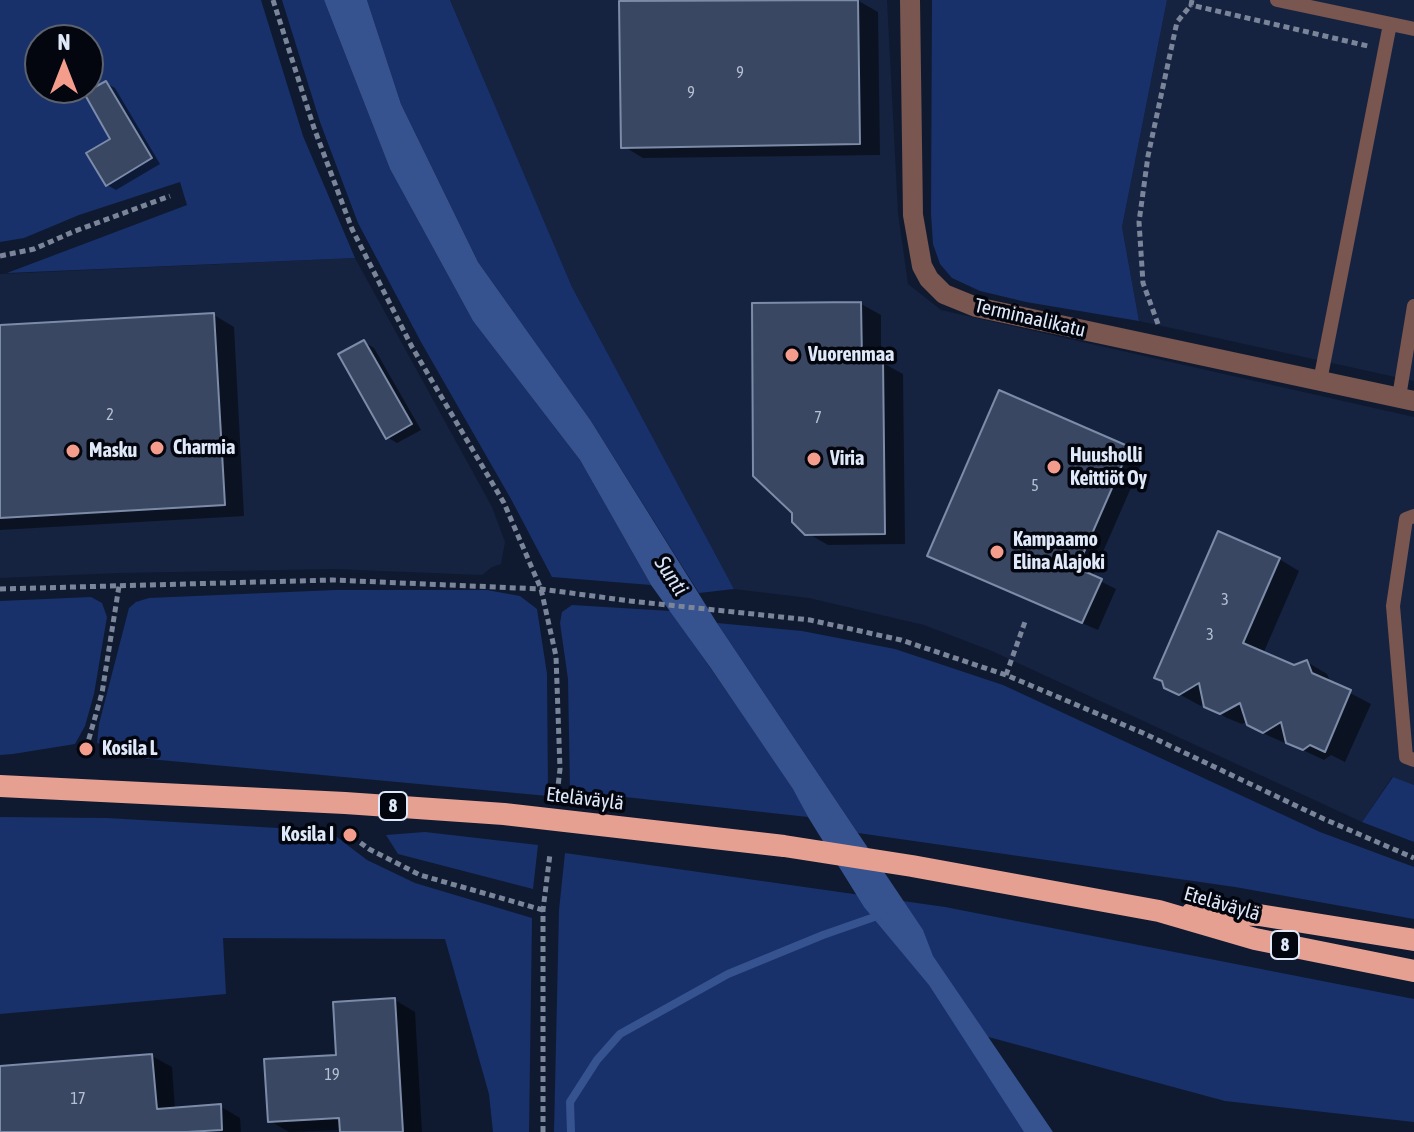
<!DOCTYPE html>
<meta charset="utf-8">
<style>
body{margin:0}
#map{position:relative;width:1414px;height:1132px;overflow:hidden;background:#0f1a31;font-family:"Asap Condensed",sans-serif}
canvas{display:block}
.north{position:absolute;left:24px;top:24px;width:80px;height:80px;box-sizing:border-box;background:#03060f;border:2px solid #5b616d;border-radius:50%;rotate:0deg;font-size:22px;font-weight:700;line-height:32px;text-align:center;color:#e0e9f9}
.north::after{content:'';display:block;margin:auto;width:28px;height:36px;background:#f49d8d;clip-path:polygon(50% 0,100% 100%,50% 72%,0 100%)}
</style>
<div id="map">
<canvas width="1414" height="1132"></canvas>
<div class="north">N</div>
</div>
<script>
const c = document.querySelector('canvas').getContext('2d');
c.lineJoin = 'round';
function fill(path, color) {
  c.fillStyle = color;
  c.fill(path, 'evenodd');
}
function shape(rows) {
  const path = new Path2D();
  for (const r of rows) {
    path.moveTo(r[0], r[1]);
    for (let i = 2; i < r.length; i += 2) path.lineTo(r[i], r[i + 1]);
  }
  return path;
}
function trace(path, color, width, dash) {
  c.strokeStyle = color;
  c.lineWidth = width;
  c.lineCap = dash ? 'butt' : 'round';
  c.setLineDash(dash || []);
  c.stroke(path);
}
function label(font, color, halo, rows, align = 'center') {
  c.font = font + ' "Asap Condensed",sans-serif';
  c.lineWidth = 7;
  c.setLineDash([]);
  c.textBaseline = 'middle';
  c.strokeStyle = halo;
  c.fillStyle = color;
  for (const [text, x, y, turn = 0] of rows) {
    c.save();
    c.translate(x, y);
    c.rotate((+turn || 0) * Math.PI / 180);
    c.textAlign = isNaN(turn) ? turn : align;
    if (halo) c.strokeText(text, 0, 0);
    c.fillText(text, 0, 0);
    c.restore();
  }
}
const built = shape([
 [450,0,887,0,898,213,908,284,941,310,1414,417,1414,785,1392,777,1362,822,992,651,924,625,809,598,734,589,572,287],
 [1167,0,1414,0,1414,381,1139,321,1122,227],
 [355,258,492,507,505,542,501,564,492,567,482,575,334,569,119,573,0,578,0,274]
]);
const green = shape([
 [0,0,261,0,303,136,355,258,7,273,187,205,180,182,79,215,24,238,0,242],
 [40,40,88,40,88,88,40,88],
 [282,0,324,0,390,169,473,321,580,460,651,585,552,577,511,499,421,342,358,223,320,122],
 [367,0,450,0,572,287,734,589,699,593,591,421,478,262,401,104],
 [932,0,1167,0,1122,227,1139,321,1026,302,980,291,952,278,940,264,933,244,931,214],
 [335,590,487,590,520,596,537,609,547,674,548,796,117,756,117,748,97,743,99,724,129,608,136,602,149,598],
 [91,597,102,603,107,617,94,694,85,726,75,744,13,754,0,755,0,601],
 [572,605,671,611,794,789,808,817,570,791,568,679,560,623,562,612],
 [717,623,802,631,895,649,1003,685,1320,832,1414,867,1414,919,1235,887,858,833],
 [1393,777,1414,785,1414,842,1362,822],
 [0,817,107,818,329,831,367,860,415,883,532,918,529,1132,493,1132,489,1094,445,939,223,938,226,994,0,1014],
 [425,832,538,845,533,889,398,854,386,835],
 [565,853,945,907,1414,999,1414,1122,1225,1101,959,1029,1025,1132,554,1132,559,910]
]);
const water = shape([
 [324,0,367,0,401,104,478,262,591,421,717,623,923,930,933,956,1053,1132,1024,1132,929,985,864,907,808,817,793,789,710,667,651,585,580,460,473,321,390,169]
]);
const shadow = shape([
 [857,0,878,12,880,155,643,158,623,146],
 [106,83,115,88,160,164,116,190,107,185,112,140],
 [861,304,881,315,881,362,903,374,905,544,828,545,807,533],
 [214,315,234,327,244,516,0,530,0,327],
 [364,342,374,348,421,430,397,443,387,437],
 [1129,449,1144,458,1092,577,1116,589,1098,630,945,564,930,555],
 [1279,559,1299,571,1263,654,1294,667,1307,662,1327,674,1331,683,1371,704,1345,762,1331,755,1324,760,1309,753,1288,742,1285,743,1269,736,1248,724,1248,721,1242,724,1227,718,1206,706,1206,703,1201,706,1166,687],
 [395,1000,415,1012,422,1132,342,1132,341,1130,289,1132,270,1121],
 [152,1056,172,1067,175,1110,220,1106,240,1118,241,1132,0,1132,0,1068]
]);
const stream = shape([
 [571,1132,570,1102,597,1060,620,1034,728,974,823,935,883,914]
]);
const building = shape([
 [858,0,860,144,621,148,619,1,858,0],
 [106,81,152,158,106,186,86,153,110,139,84,93,106,81],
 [861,302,862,361,883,360,885,534,805,535,792,522,792,513,753,476,752,303,861,302],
 [214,313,225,505,0,518,0,325,214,313],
 [364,340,412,424,386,439,338,354,364,340],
 [999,390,1130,447,1077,568,1102,579,1082,623,927,556,999,390],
 [1218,531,1280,558,1243,643,1294,665,1307,660,1312,673,1351,690,1325,752,1310,745,1303,750,1286,743,1281,722,1263,733,1247,725,1240,703,1220,714,1204,707,1199,683,1179,695,1164,688,1162,681,1154,678,1218,531],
 [395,998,403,1132,340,1132,339,1118,268,1122,264,1059,336,1055,333,1002,395,998],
 [152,1054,157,1109,221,1104,222,1130,187,1132,0,1132,0,1066,152,1054]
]);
const path = shape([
 [273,0,314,128,352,229,412,347,504,503,541,589,556,656,560,769,557,795],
 [1192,0,1191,5,1368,46],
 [0,256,34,249,75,231,170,196],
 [1158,324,1143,283,1139,222,1148,156,1177,22,1191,5],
 [0,589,333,580,541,589,630,601,810,620,901,640,1006,675,1143,733,1324,819,1414,858],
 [1006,675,1026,619],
 [86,749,102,693,119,586],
 [349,828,350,835,369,849,420,875,543,910],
 [543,1132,543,910,550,854]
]);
const service = shape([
 [1277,0,1414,29],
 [1320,381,1390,24],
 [1399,397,1414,306],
 [1414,516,1406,519,1393,606,1406,757,1414,760]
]);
const minor = shape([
 [910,0,913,215,922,266,929,279,944,294,976,307,1414,401]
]);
const trunk = shape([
 [0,786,345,803,504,814,784,846,912,866,1159,911,1255,939,1414,971],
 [1192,913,1259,915,1414,940]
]);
const markers = [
 [792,355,8,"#f49d8d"],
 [157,448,8,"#f49d8d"],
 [73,451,8,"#f49d8d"],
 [814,459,8,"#f49d8d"],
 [1054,467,8,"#f49d8d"],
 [997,552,8,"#f49d8d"],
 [86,749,8,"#f49d8d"],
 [350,835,8,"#f49d8d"]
];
const numberNames = [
 ["9",740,73],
 ["9",691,93],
 ["2",110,415],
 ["7",818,418],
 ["5",1035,486],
 ["3",1225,600],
 ["3",1210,635],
 ["19",332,1075],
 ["17",78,1099]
];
const shields = [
 [393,806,28],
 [1285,945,28]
];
const shieldNames = [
 ["8",393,806],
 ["8",1285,945]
];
const streetNames = [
 ["Terminaalikatu",1030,318,13],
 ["Eteläväylä",585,799,7],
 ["Eteläväylä",1222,904,16]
];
const poiNames = [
 ["Vuorenmaa",808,355],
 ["Charmia",173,448],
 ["Masku",89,451],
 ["Huusholli",1070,456],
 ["Keittiöt Oy",1070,479],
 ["Viria",830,459],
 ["Kampaamo",1013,540],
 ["Elina Alajoki",1013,563],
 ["Kosila L",102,749],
 ["Kosila I",334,835,"right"]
];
const waterNames = [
 ["Sunti",671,576,57]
];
fill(built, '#152340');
fill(green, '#18316a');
fill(water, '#36528f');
fill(shadow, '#0007');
trace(stream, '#36528f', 8);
fill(building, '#3a4762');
trace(building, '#7b8ba8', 2);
trace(path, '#7b8599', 5, [6, 4]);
trace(service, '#79564f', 14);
trace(minor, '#79564f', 20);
trace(trunk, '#e6a092', 22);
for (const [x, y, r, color] of markers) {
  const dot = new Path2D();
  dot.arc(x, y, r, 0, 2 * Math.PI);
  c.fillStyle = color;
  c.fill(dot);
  trace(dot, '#03060f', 3);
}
label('16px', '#b6c0d3', null, numberNames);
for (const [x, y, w] of shields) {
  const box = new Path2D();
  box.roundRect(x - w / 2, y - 14, w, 28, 6);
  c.fillStyle = '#03060f';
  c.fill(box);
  trace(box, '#e0e9f9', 2);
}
label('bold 18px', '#e0e9f9', null, shieldNames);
label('20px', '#e0e9f9', '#03060f', streetNames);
label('bold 20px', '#e0e9f9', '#03060f', poiNames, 'left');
label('italic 22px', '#d8e2f4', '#03060f', waterNames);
</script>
